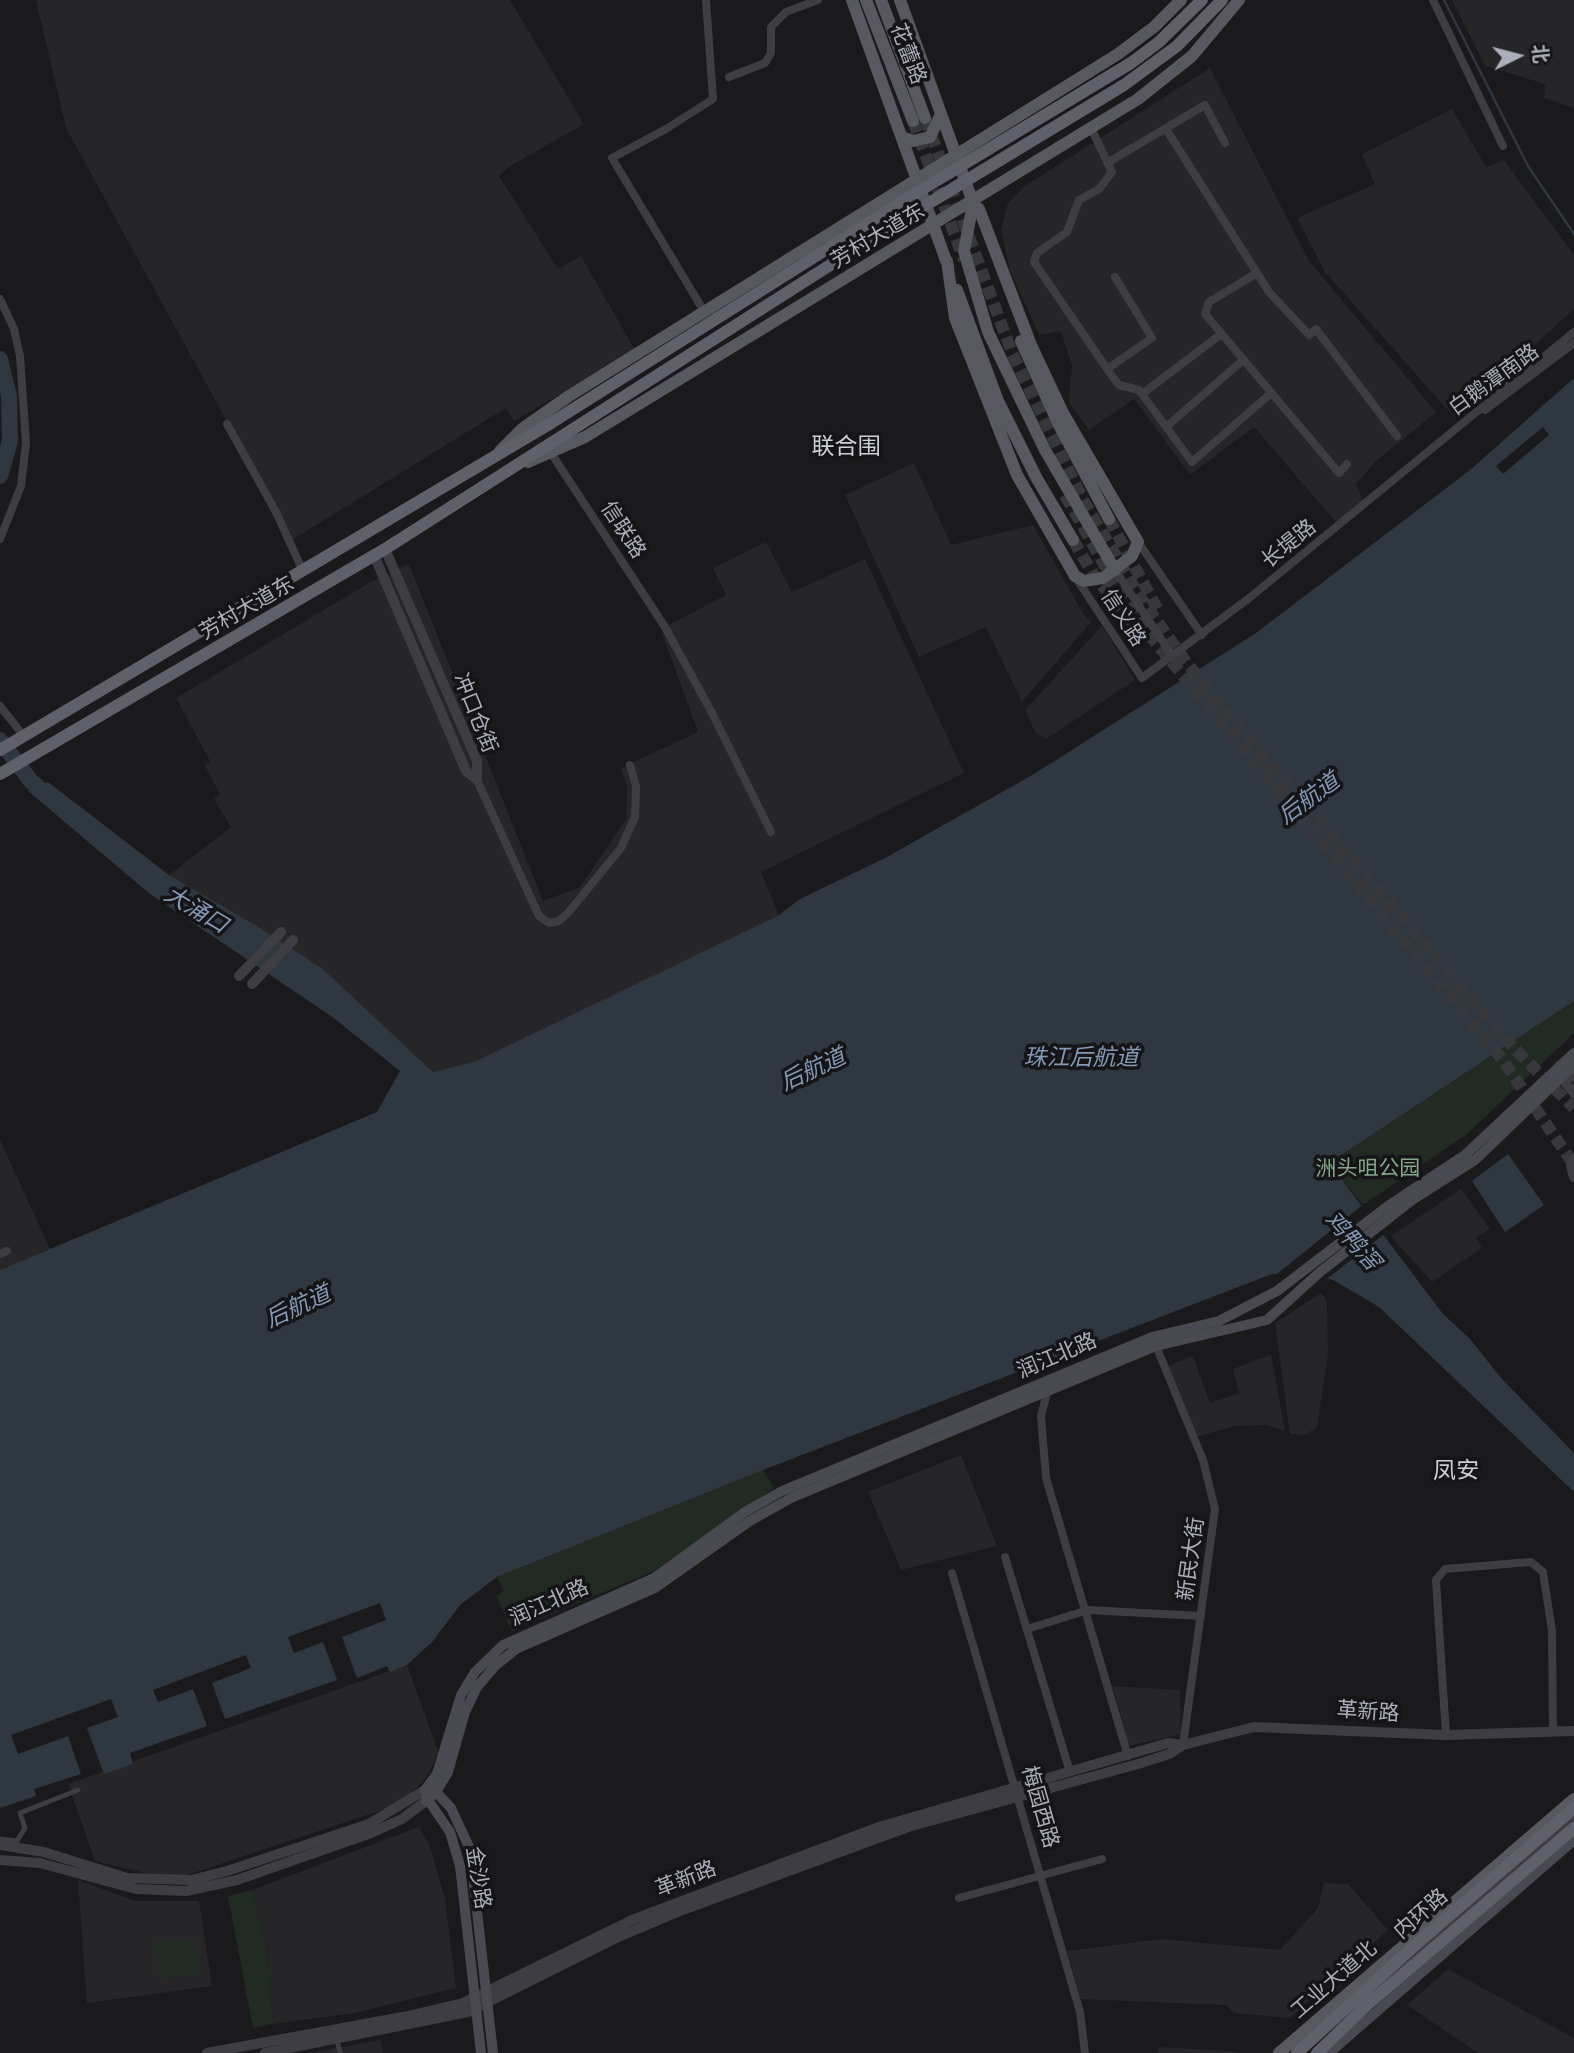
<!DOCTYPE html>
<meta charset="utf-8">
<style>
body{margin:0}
#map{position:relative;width:1574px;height:2053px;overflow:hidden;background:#1a1a1c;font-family:"Alegreya Sans","Noto Sans SC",sans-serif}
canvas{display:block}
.north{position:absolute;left:1483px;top:21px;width:70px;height:70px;-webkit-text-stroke:5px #151517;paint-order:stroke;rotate:84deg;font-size:19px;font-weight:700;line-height:28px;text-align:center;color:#acafbb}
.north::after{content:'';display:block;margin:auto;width:24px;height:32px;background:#acafbb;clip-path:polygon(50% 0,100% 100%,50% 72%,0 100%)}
</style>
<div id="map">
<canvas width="1574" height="2053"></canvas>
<div class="north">北</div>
</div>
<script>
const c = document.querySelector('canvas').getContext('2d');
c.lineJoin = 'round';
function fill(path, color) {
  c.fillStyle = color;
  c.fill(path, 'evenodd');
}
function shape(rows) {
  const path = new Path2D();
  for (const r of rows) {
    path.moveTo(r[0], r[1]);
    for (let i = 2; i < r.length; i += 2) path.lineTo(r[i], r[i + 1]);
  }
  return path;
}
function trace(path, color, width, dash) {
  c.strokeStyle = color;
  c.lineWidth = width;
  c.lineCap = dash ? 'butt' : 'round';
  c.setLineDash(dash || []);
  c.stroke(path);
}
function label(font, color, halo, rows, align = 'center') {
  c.font = font + ' "Alegreya Sans","Noto Sans SC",sans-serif';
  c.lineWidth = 7;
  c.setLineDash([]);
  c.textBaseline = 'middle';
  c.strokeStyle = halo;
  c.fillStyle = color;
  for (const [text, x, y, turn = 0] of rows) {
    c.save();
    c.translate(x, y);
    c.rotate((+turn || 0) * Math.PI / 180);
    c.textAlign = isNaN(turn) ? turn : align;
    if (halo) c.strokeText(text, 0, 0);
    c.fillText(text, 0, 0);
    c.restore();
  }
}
const built = shape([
 [36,0,510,0,584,124,510,166,499,176,558,269,581,256,635,350,514,421,506,408,292,540,66,128],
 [1452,0,1574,0,1574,108,1544,98,1545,84,1485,66],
 [1210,68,1309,261,1436,412,1375,462,1356,484,1365,506,1339,526,1254,427,1190,475,1134,399,1089,430,1069,403,1072,366,1061,331,1039,335,1010,270,1001,230,1008,203,1025,186],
 [1452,109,1486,167,1504,160,1574,255,1574,309,1455,418,1325,272,1297,218,1375,184,1362,154],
 [914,463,951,545,1033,525,1084,615,1091,622,1022,702,986,627,919,657,845,495],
 [766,542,792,592,865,559,964,773,761,872,779,915,476,1061,433,1072,323,969,257,926,169,875,231,827,214,799,220,794,205,766,210,761,176,698,369,583,409,564,543,901,580,887,626,819,627,787,621,768,698,732,662,633,665,627,726,595,713,568],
 [1102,626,1135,680,1046,739,1035,732,1025,710],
 [0,1140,50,1249,0,1270],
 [1461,1189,1490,1229,1476,1238,1482,1248,1432,1282,1391,1236],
 [1321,1293,1327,1300,1328,1354,1317,1427,1305,1435,1290,1434,1275,1323],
 [1271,1354,1285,1431,1266,1425,1235,1426,1196,1437,1167,1366,1193,1356,1210,1403,1239,1393,1233,1369],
 [961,1455,997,1546,901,1570,868,1492],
 [407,1665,438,1751,430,1772,418,1787,391,1807,187,1875,154,1875,95,1861,68,1784],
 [1113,1686,1180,1690,1181,1734,1129,1746],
 [419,1827,430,1846,445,1899,456,1988,355,2013,273,2024,267,1946,252,1890],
 [78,1880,135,1901,199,1901,212,1986,87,2003],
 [1324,1883,1348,1884,1388,1930,1290,2018,1234,2013,1226,2005,1081,1999,1067,1951,1161,1939,1280,1950,1318,1908],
 [1448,1969,1574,2038,1574,2053,1478,2053,1407,2005],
 [381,2040,383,2053,309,2053],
 [1159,2047,1231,2051,1239,2053,1158,2053]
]);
const green = shape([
 [1574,1001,1574,1033,1466,1135,1363,1205,1339,1176,1333,1179,1330,1168,1337,1158],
 [763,1470,774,1488,654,1571,512,1631,496,1596,504,1591,497,1577],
 [252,1890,267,1946,273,2024,253,2028,228,1896],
 [194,1938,199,1973,160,1979,155,1943]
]);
const water = shape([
 [1574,378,1574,1001,1337,1158,1330,1168,1333,1179,1339,1176,1443,1314,1470,1339,1501,1378,1574,1453,1574,1492,1379,1307,1333,1280,1311,1275,1272,1274,763,1470,497,1577,460,1605,433,1641,407,1665,390,1672,387,1666,357,1678,342,1637,386,1620,380,1603,288,1637,294,1653,323,1642,337,1680,225,1719,212,1683,251,1668,246,1655,153,1690,158,1702,193,1689,207,1726,130,1753,133,1764,104,1774,87,1728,118,1717,111,1699,11,1735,18,1754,68,1736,81,1774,34,1789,36,1796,0,1808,0,1270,377,1112,400,1071,331,1016,150,894,28,791,48,782,169,875,257,926,323,969,433,1072,476,1061,779,915,800,899,885,858,1034,774,1256,633,1470,470],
 [1508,1154,1544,1205,1505,1232,1472,1181]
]);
const pier = shape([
 [1543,427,1549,435,1503,474,1496,466],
 [1365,1203,1387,1232,1324,1281,1272,1278]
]);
const stream = shape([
 [1444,0,1528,166,1574,234]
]);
const river = shape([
 [0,359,9,396,10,441,0,476],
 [0,740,30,780,53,801]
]);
const primaryTunnel = shape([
 [925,118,1012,353,1083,500,1140,597,1186,662,1265,757,1514,1048,1574,1108],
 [913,121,964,260],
 [1065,495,1118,589,1151,637,1502,1059,1574,1165],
 [1109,519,1159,612],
 [1073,540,1095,577,1137,628]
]);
const pedestrian = shape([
 [0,1839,17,1841,25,1828,20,1813,78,1790],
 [337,2040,340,2053]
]);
const minor = shape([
 [1433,0,1503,146],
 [729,77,765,63,771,53,771,27,786,12,818,0],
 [1091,128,1112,172,1099,189,1079,200,1067,232,1037,253,1034,262,1112,376,1119,385,1139,390,1192,462,1270,394],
 [1166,129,1269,292,1309,335,1316,329,1397,436],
 [1107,163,1205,105,1225,143],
 [1257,273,1209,302,1205,314,1339,473,1347,464],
 [0,299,14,329,20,356,26,443,21,486,0,539],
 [705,313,612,158,666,129,713,99,706,0],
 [1107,369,1152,338,1115,277],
 [1142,394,1220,335],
 [1485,410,1574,343],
 [227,424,276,512,302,569],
 [1166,427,1242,361],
 [551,453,665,627,711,711,771,832],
 [1138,542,1202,635],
 [1115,570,1173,657],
 [1076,578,1142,678,1248,599,1574,332],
 [0,706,23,735],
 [477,780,539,916,549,923,559,921,568,913,621,848,635,817,636,786,630,765],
 [0,1254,7,1251],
 [1154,1341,1203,1460,1215,1509,1183,1745],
 [1047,1393,1041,1416,1046,1478,1128,1756],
 [1005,1557,1070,1772],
 [952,1573,1080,2012,1085,2053],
 [1027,1629,1088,1610,1201,1616],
 [1446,1735,1436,1580,1445,1569,1531,1562,1543,1572,1552,1631,1553,1731],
 [959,1898,1102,1859],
 [1373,1992,1574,1817]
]);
const tertiary = shape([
 [385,549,477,761,477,780],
 [374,555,466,771,477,780],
 [239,976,281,932],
 [252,984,293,940],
 [1574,1077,1569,1070,1559,1066,1561,1077,1574,1093],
 [1574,1159,1571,1166,1574,1177],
 [0,1845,44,1852,127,1878,191,1880,227,1871,369,1824,425,1790],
 [0,1860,40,1863,136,1889,186,1891,237,1880,371,1833,402,1819,426,1801],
 [207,2053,408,2016,463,2003,632,1920,879,1827,1168,1743,1183,1745,1254,1727,1446,1735,1574,1731],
 [265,2053,468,2012,614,1939,680,1911,908,1827,1138,1764,1169,1754,1183,1745]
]);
const secondary = shape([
 [425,1790,437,1774,461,1695,475,1672,503,1645,654,1578,745,1512,782,1491,1152,1337,1219,1321,1277,1291,1388,1206,1465,1155,1574,1053],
 [432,1791,436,1792,451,1808,470,1849,493,2053],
 [426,1797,450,1832,460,1866,481,2053],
 [426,1801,436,1792,448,1772,465,1712,477,1687,496,1665,516,1649,655,1588,750,1521,791,1498,1156,1346,1267,1320,1320,1272,1412,1200,1475,1160,1574,1065],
 [1329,2053,1574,1840]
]);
const primary = shape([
 [852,0,948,266],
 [866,0,913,121],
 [881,0,925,118],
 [900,0,975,208],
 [904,138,913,141,930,137,941,114],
 [973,203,964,251,988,332,1045,450,1115,570],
 [947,261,955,318,1017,475,1075,576,1084,581,1103,578,1132,556,1138,542,1063,413,1031,345,979,209,973,203],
 [957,290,998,401,1036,477,1073,540],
 [1021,341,1059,425,1109,519],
 [500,451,522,429,569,396,1118,54,1154,27,1181,0],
 [528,462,585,437,1138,99,1192,56,1239,0],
 [1279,2053,1574,1799]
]);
const trunk = shape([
 [0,750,551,423,911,196,1131,63,1159,42,1202,0],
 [0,774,385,549,896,223,1124,85,1177,46,1222,0],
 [1297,2053,1413,1947,1574,1808],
 [1317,2053,1367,2005,1574,1828]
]);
const streetNames = [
 ["花蕾路",908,54,69],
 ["芳村大道东",878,236,-31],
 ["白鹅潭南路",1494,380,-36],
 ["信联路",623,530,57],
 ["长堤路",1289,544,-39],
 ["芳村大道东",247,608,-30],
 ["信义路",1123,618,57],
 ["冲口仓街",475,713,68],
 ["润江北路",1057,1356,-23],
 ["新民大街",1191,1559,-82],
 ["润江北路",549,1603,-24],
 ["革新路",1368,1712,4],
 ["梅园西路",1040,1807,74],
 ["金沙路",478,1878,81],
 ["革新路",686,1879,-21],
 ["内环路",1421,1914,-41],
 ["工业大道北",1334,1980,-41]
];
const parkNames = [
 ["洲头咀公园",1368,1169]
];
const neighbourhoodNames = [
 ["联合围",846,447],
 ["凤安",1456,1471]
];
const waterNames = [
 ["后航道",1309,799,-36],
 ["大涌口",196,910,31],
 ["珠江后航道",1081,1058],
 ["后航道",813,1070,-25],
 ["鸡鸭滘",1352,1241,48],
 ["后航道",298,1307,-25]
];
fill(built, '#262629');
fill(green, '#212a23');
fill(water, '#2f3740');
fill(pier, '#1a1a1c');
trace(stream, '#2f3740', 2.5);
trace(river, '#2f3740', 16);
trace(primaryTunnel, '#37383c', 12, [12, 6]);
trace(pedestrian, '#3d3d43', 5);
trace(minor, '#3d3d43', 8);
trace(tertiary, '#3d3d43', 10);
trace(secondary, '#494a51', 10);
trace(primary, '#575860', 12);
trace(trunk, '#5f6069', 12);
label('21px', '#acafbb', '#151517', streetNames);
label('21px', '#84a689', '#151517', parkNames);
label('23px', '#cdcfd7', '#151517', neighbourhoodNames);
label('italic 23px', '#8499b5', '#151517', waterNames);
</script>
